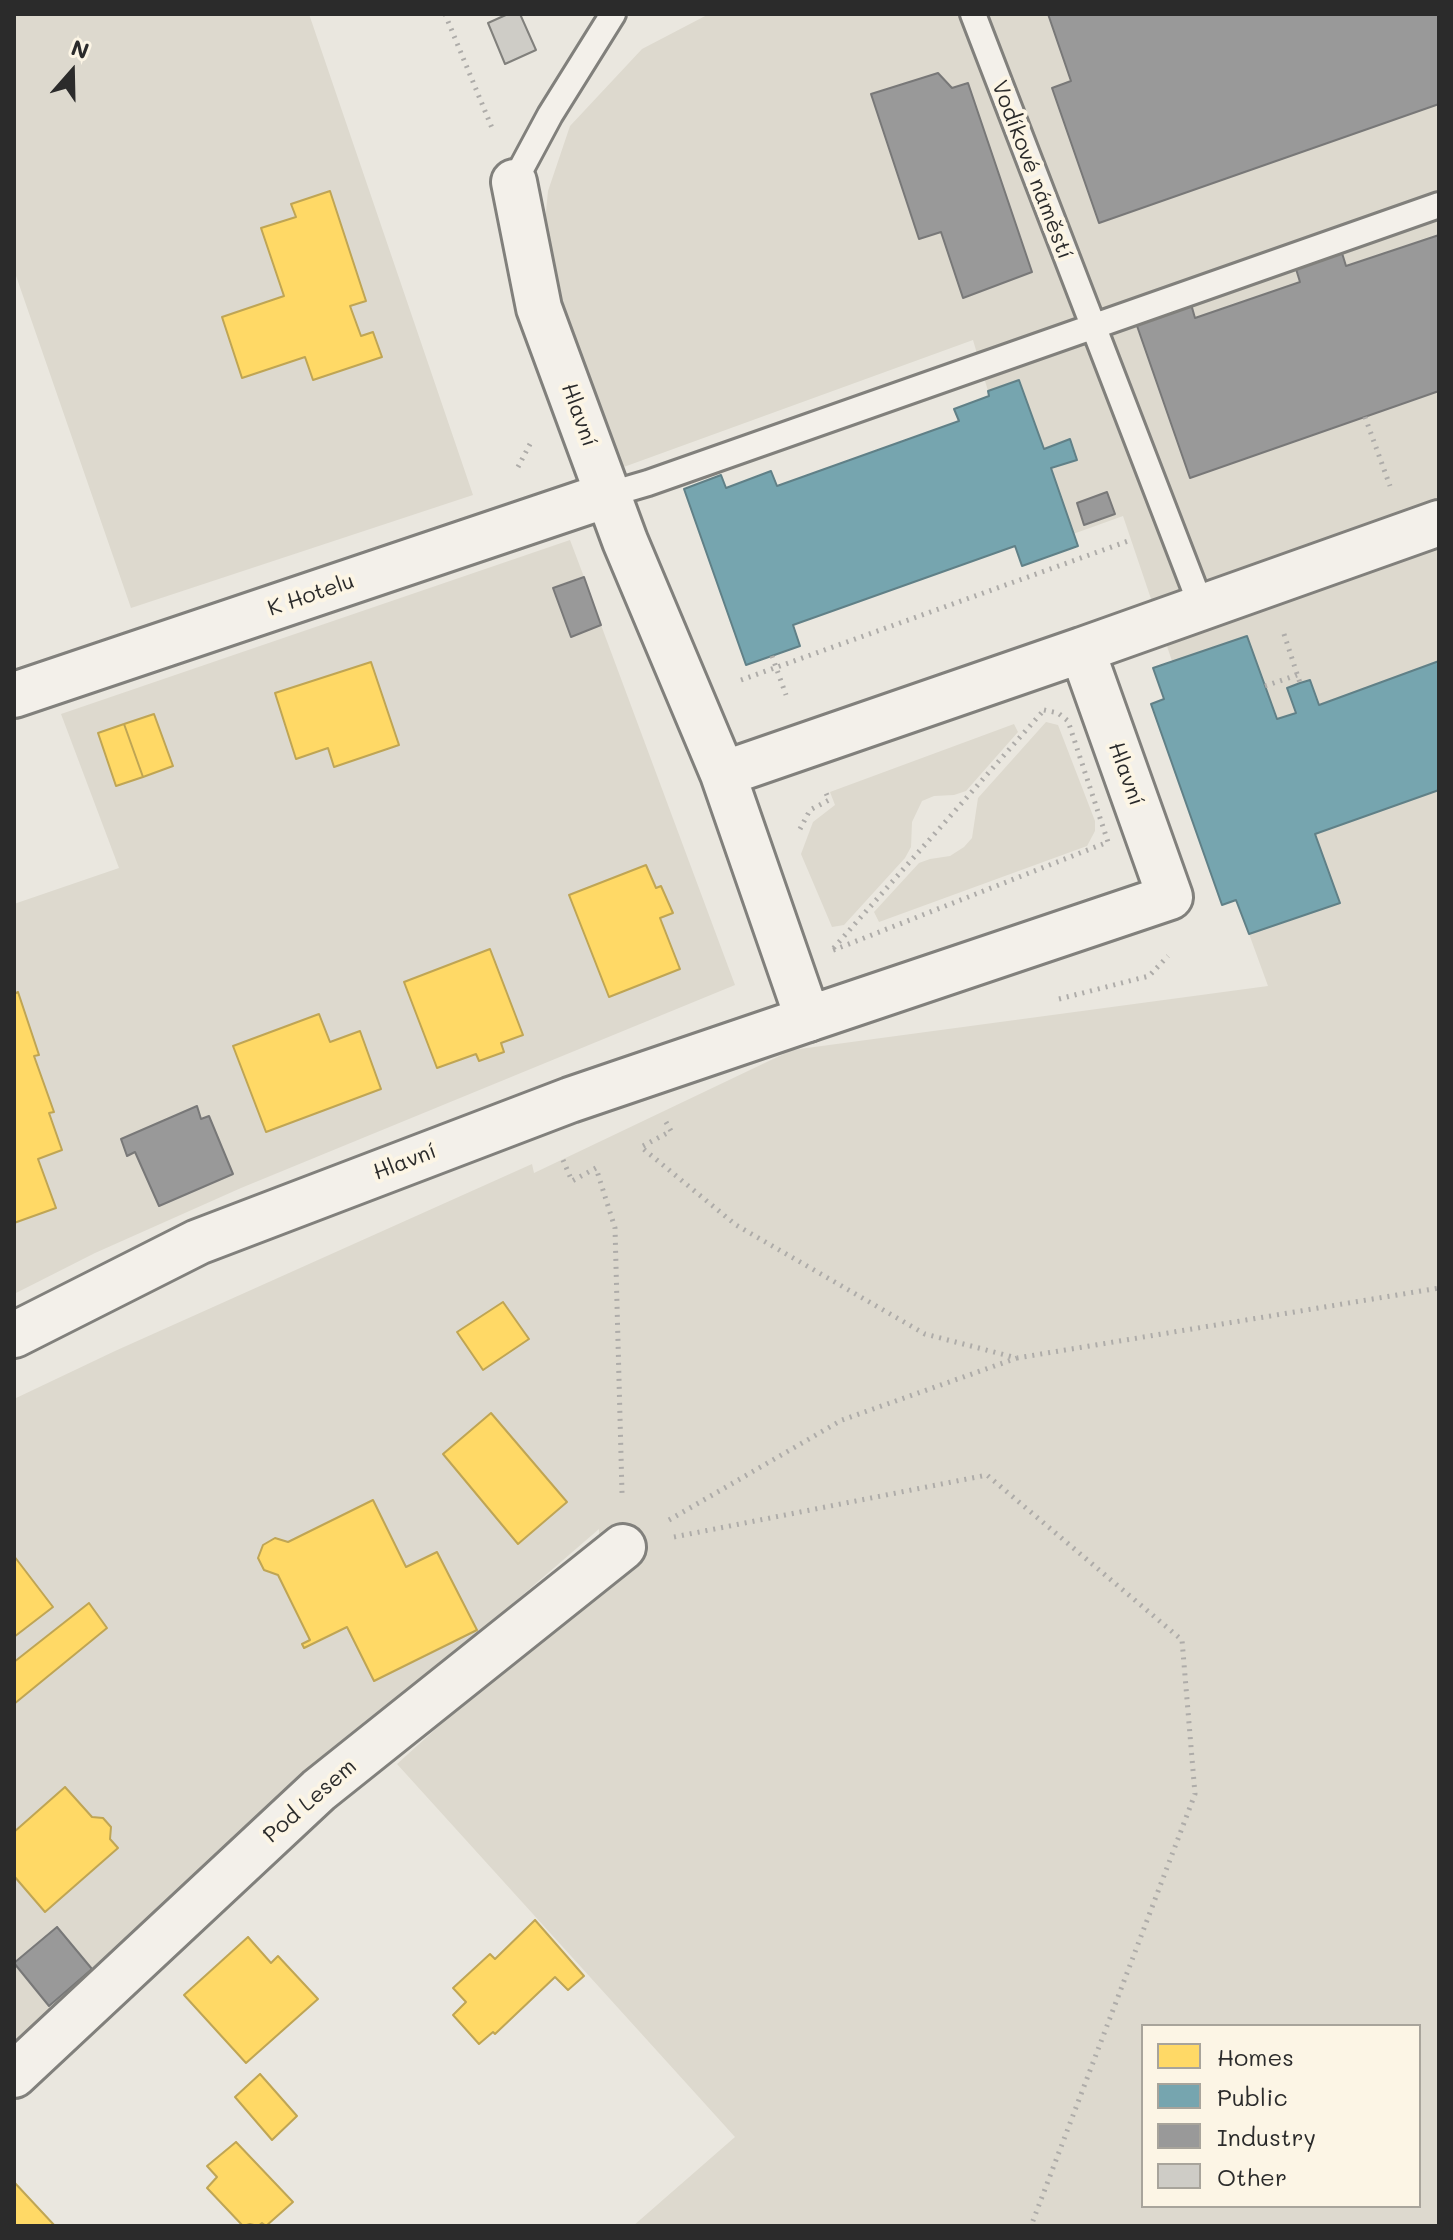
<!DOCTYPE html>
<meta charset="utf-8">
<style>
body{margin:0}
#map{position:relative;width:1453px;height:2240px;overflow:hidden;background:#eae7df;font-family:Mali,sans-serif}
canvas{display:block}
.frame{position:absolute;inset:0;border:16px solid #2b2b2b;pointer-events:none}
.legend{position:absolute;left:1141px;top:2024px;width:280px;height:184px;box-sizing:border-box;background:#fcf5e5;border:2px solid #a8a49b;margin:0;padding:10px 14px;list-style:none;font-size:24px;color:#2b2b2b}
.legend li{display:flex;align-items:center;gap:16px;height:40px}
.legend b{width:40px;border:2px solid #a8a49b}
.north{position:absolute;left:32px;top:32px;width:80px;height:80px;-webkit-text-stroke:6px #fcf5e5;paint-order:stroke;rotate:20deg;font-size:22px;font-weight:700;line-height:32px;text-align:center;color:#2b2b2b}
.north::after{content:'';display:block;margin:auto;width:28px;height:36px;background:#2b2b2b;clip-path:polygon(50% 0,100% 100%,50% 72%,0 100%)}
</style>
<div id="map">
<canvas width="1453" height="2240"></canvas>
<div class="frame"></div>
<ul class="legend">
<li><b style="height:22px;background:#ffd966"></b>Homes</li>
<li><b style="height:22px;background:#76a5af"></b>Public</li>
<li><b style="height:22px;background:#999"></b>Industry</li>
<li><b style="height:22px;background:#ceccc6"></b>Other</li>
</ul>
<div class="north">N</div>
</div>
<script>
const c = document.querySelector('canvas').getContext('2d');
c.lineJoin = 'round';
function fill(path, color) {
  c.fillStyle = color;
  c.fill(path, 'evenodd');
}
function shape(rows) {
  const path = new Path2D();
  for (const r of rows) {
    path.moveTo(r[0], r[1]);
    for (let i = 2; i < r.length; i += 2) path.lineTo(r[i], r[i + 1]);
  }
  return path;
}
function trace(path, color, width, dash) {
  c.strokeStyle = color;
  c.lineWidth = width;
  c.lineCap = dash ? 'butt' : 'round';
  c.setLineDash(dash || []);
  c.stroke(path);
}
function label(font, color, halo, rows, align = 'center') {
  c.font = font + ' Mali,sans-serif';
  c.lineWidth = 8;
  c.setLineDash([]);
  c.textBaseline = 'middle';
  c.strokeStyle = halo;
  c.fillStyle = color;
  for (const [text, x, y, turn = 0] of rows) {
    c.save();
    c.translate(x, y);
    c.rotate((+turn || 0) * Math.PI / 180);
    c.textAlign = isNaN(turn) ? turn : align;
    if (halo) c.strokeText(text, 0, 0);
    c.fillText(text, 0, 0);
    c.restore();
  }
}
const built = shape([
 [14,14,309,14,473,495,131,608,14,270],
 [709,14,1439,14,1439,2226,633,2226,735,2137,397,1764,598,1582,599,1529,364,1732,14,2051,14,1399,115,1351,532,1164,534,1173,792,1050,1268,986,1237,901,1222,905,1151,704,1164,699,1153,668,1172,661,1123,516,1073,534,1051,468,1077,460,1070,439,1044,449,1020,380,988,391,973,340,610,472,557,310,544,232,548,191,570,126,642,49],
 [1143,2026,1419,2026,1419,2206,1143,2206],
 [570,540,584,577,554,588,572,637,601,625,735,985,241,1188,95,1253,14,1294,14,904,119,868,61,714],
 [1046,722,1058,725,1095,821,1095,831,1087,846,879,922,874,912,919,863,930,859,950,856,964,847,972,838,978,798],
 [1014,724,1018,732,966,791,954,795,934,796,922,801,912,822,911,847,905,858,844,925,832,927,801,854,813,822,835,805,830,792]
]);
const homes = shape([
 [330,191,366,301,350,306,361,336,373,332,382,357,313,380,305,357,242,378,222,317,284,296,261,228,296,217,291,204,330,191],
 [371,662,399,745,334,767,328,748,296,759,275,693,371,662],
 [154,714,173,766,143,777,124,724,154,714],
 [124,724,143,777,116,786,98,733,124,724],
 [646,865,656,888,661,886,673,913,660,918,680,969,609,997,569,895,646,865],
 [490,949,523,1035,501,1043,504,1052,479,1061,476,1054,437,1068,404,982,490,949],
 [18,992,39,1055,34,1056,54,1112,49,1113,62,1150,38,1159,56,1208,14,1223,14,994,18,992],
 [319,1014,330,1042,360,1031,381,1089,266,1132,233,1046,319,1014],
 [503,1302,529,1339,483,1370,457,1332,503,1302],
 [491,1413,567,1502,518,1544,443,1454,491,1413],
 [373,1500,406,1567,437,1552,477,1630,374,1681,347,1627,304,1648,302,1644,310,1640,278,1575,264,1570,258,1558,263,1545,275,1538,288,1542,373,1500],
 [14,1556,53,1607,14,1637,14,1556],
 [89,1603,107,1628,14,1704,14,1662,89,1603],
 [65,1787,92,1817,103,1818,111,1827,110,1839,118,1848,45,1912,14,1876,14,1832,65,1787],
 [535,1920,584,1976,568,1990,555,1977,495,2034,493,2032,479,2044,453,2015,466,2002,453,1988,490,1954,495,1959,535,1920],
 [248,1937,271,1963,278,1956,318,1999,246,2063,184,1995,248,1937],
 [260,2074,297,2116,272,2140,235,2097,260,2074],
 [236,2142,293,2202,266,2226,262,2223,258,2226,250,2224,243,2226,207,2188,217,2177,207,2166,236,2142],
 [14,2182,55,2226,14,2226,14,2182]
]);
const public = shape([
 [1019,380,1044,449,1070,439,1077,460,1051,468,1078,546,1022,566,1015,546,793,625,800,646,746,665,684,489,721,475,726,488,771,471,777,486,959,421,954,409,989,396,988,391,1019,380],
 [1247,636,1277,719,1296,713,1287,688,1300,683,1310,680,1319,705,1439,661,1439,790,1315,834,1340,903,1249,934,1236,900,1222,905,1151,704,1164,699,1153,668,1247,636]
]);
const industry = shape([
 [1048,14,1439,14,1439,104,1099,223,1052,88,1071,81,1048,14],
 [938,73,952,88,968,83,1032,272,963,298,941,232,919,239,871,94,938,73],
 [1439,235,1439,391,1190,478,1136,323,1191,304,1195,318,1300,282,1296,269,1342,253,1346,266,1439,235],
 [1107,492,1115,514,1084,525,1077,503,1107,492],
 [584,577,601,625,571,637,553,588,584,577],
 [197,1106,201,1119,209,1116,233,1174,159,1206,135,1152,127,1156,121,1139,197,1106],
 [57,1927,92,1969,49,2006,14,1963,57,1927]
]);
const building = shape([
 [508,14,520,14,536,50,505,64,488,23,508,14]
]);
const path = shape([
 [445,14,492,128],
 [1365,417,1390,486],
 [518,467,530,444],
 [1284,634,1300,683],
 [772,656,786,695],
 [741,680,1131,540],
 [1265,686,1297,675],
 [1044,710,1058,713,1068,721,1108,842,831,951,1044,710],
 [800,829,810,810,829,800,826,793],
 [1059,999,1149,976,1168,956],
 [666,1122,671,1131,641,1147,736,1225,925,1334,1017,1358,1439,1288],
 [563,1160,572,1181,596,1168,615,1228,622,1493],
 [669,1520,842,1420,1017,1358],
 [674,1537,987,1475,1182,1640,1195,1794,1031,2226]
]);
const lane = shape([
 [973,14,1202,608],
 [514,182,550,115,613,14],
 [607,495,648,483,1439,205]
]);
const street = shape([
 [514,182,539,308,625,541,723,774,808,1019,1170,897,1082,650,723,774],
 [1082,650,1439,523],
 [14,695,607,495],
 [14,2075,319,1790,623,1547]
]);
const secondary = shape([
 [14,1335,198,1242,570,1100,808,1019]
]);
const streetNames = [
 ["Vodíkové náměstí",1032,170,69],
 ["Hlavní",579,415,70],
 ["K Hotelu",311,595,-19],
 ["Hlavní",1126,774,70],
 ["Hlavní",405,1162,-21],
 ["Pod Lesem",310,1801,-41]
];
fill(built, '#ddd9ce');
fill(homes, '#ffd966');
trace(homes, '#bfa554', 2);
fill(public, '#76a5af');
trace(public, '#608087', 2);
fill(industry, '#999');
trace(industry, '#787878', 2);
fill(building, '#ceccc6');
trace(building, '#81807c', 2);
trace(lane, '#81807c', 30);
trace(street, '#81807c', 50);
trace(secondary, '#81807c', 50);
trace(path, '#aeaca9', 5, [2, 6]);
trace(lane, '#f3f0ea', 24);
trace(street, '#f3f0ea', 44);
trace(secondary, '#f3f0ea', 44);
label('22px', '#2b2b2b', '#fcf5e5', streetNames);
</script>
